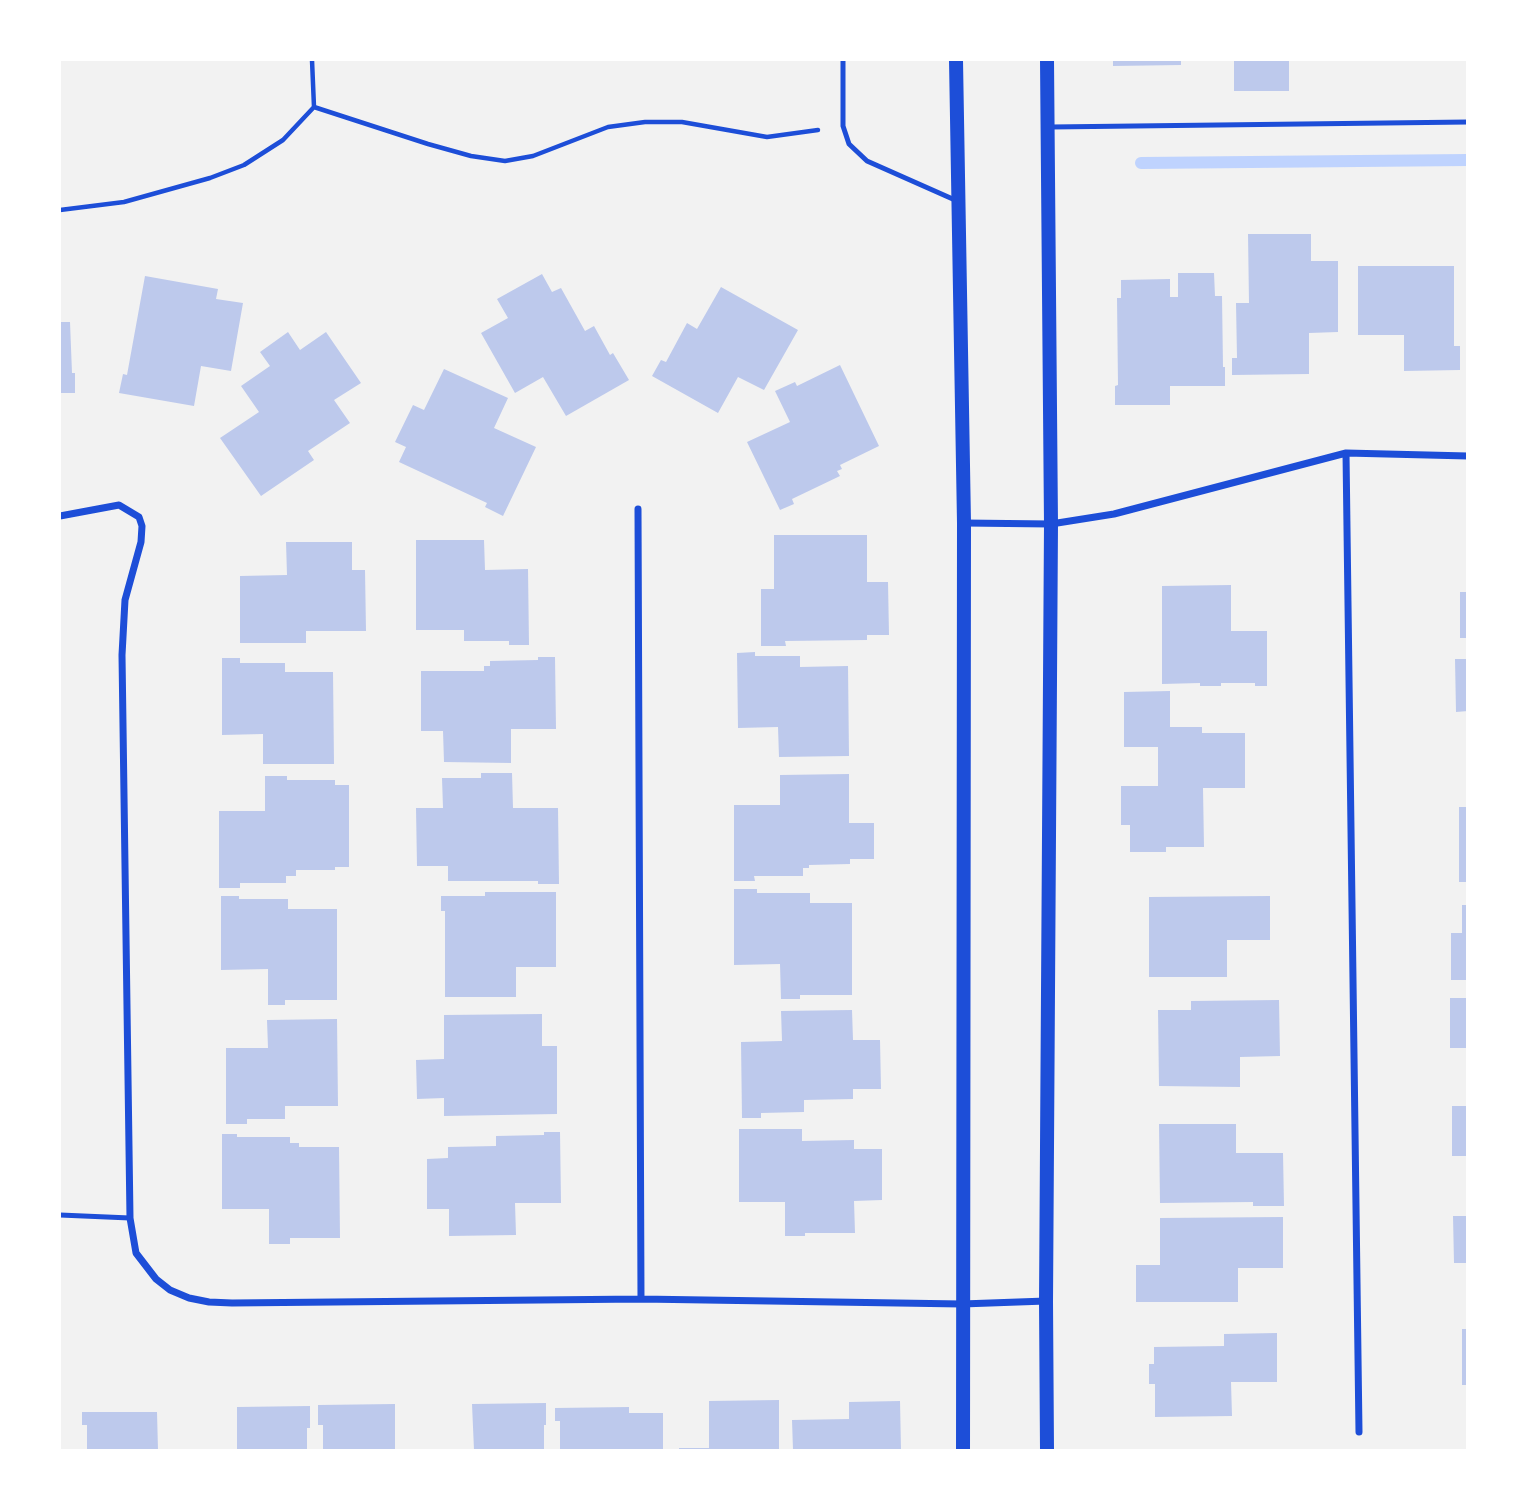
<!DOCTYPE html>
<style>
body{margin:0}
#map{position:relative;width:1527px;height:1510px;overflow:hidden;background:#f2f2f2;font-family:Figtree,sans-serif}
canvas{display:block}
.frame{position:absolute;inset:0;border:61px solid #fff;pointer-events:none}
</style>
<div id="map">
<canvas width="1527" height="1510"></canvas>
<div class="frame"></div>
</div>
<script>
const c = document.querySelector('canvas').getContext('2d');
c.lineJoin = 'round';
function shape(rows) {
  const path = new Path2D();
  for (const r of rows) {
    path.moveTo(r[0], r[1]);
    for (let i = 2; i < r.length; i += 2) path.lineTo(r[i], r[i + 1]);
  }
  return path;
}
function trace(path, color, width, dash) {
  c.strokeStyle = color;
  c.lineWidth = width;
  c.lineCap = dash ? 'butt' : 'round';
  c.setLineDash(dash || []);
  c.stroke(path);
}
function fill(path, color) {
  c.fillStyle = color;
  c.fill(path, 'evenodd');
}
const stream = shape([
 [1141,163,1468,160]
]);
const building = shape([
 [1113,60,1181,60,1181,65,1113,66],
 [1234,60,1289,60,1289,91,1234,91],
 [1248,234,1311,234,1311,261,1338,261,1338,332,1309,333,1309,374,1232,375,1232,358,1237,358,1236,303,1249,303],
 [1358,266,1454,266,1454,346,1460,346,1460,370,1404,371,1404,335,1358,335],
 [1178,273,1214,273,1215,296,1222,296,1223,367,1225,367,1225,386,1170,386,1170,405,1115,405,1115,386,1118,385,1117,298,1121,298,1121,280,1170,279,1170,297,1178,297],
 [542,274,552,292,561,288,585,331,594,326,610,355,613,353,629,380,566,416,543,377,515,393,481,333,508,318,497,299],
 [145,276,218,289,216,299,243,303,231,371,201,366,194,406,119,393,123,374,127,375],
 [721,287,798,330,764,390,738,377,718,413,652,376,661,360,666,362,687,323,697,329],
 [60,322,70,322,72,373,75,373,75,393,60,393],
 [288,332,300,350,326,332,361,383,334,400,350,423,308,451,314,460,261,496,220,438,259,412,241,386,270,366,260,352],
 [840,365,879,446,840,465,842,469,837,471,840,476,792,499,794,504,780,510,747,442,790,422,775,391,795,382,797,386],
 [444,369,508,398,494,428,536,447,503,516,485,507,487,503,399,462,406,447,395,442,413,405,424,410],
 [774,535,867,535,867,582,888,582,889,635,867,635,867,640,785,641,786,646,761,646,761,589,774,589],
 [416,540,484,540,485,570,528,569,529,645,509,645,509,641,464,641,464,630,416,630],
 [286,542,352,542,352,570,365,570,366,631,306,631,306,643,240,643,240,576,287,575],
 [1231,585,1231,631,1267,631,1267,686,1255,686,1255,683,1221,683,1221,686,1200,686,1200,683,1162,684,1162,586],
 [1460,592,1468,592,1468,638,1460,638],
 [755,652,755,656,800,656,800,667,848,666,849,756,779,757,778,727,738,728,737,653],
 [538,657,555,657,556,729,511,729,511,763,444,762,443,731,421,731,421,671,484,671,484,666,490,666,490,661,538,660],
 [222,658,240,658,240,663,285,663,285,672,333,672,334,764,263,764,263,734,222,735],
 [1455,659,1468,659,1468,711,1456,712],
 [1170,691,1170,727,1202,727,1202,733,1245,733,1245,788,1203,788,1204,847,1166,847,1166,852,1130,852,1130,825,1121,825,1121,786,1158,786,1158,747,1124,747,1124,692],
 [481,773,512,773,513,808,558,808,559,884,538,884,538,881,448,881,448,866,417,866,416,808,443,808,442,778,481,778],
 [849,774,849,823,874,823,874,859,850,859,850,864,809,865,809,868,803,868,803,876,754,876,755,881,734,881,734,805,780,805,780,775],
 [265,776,287,776,287,780,335,780,335,785,349,785,349,867,335,867,335,870,296,870,296,876,286,876,286,883,240,883,240,888,219,888,219,811,265,811],
 [1459,807,1468,807,1468,882,1459,882],
 [734,889,757,889,757,893,810,893,810,903,852,903,852,995,800,995,800,999,781,999,780,964,734,965],
 [485,892,556,892,556,967,516,967,516,997,445,997,445,911,441,911,441,896,485,896],
 [221,896,239,896,239,899,288,899,288,909,337,909,337,1000,285,1000,285,1005,268,1005,268,969,221,970],
 [1270,896,1270,940,1227,940,1227,977,1149,977,1149,897],
 [1462,905,1468,905,1468,980,1451,980,1451,933,1462,933],
 [1450,998,1468,998,1468,1048,1450,1048],
 [1279,1000,1280,1056,1240,1057,1240,1087,1159,1086,1158,1010,1191,1010,1191,1001],
 [852,1010,853,1040,880,1040,881,1089,853,1089,853,1099,804,1100,804,1112,761,1113,761,1118,742,1118,741,1042,782,1041,781,1011],
 [542,1014,542,1046,557,1046,557,1114,444,1116,444,1098,417,1099,416,1060,444,1059,444,1015],
 [337,1019,338,1106,285,1106,285,1119,247,1119,247,1124,226,1124,226,1048,268,1048,267,1020],
 [1452,1106,1468,1106,1468,1156,1452,1156],
 [1159,1124,1236,1124,1236,1153,1283,1153,1284,1206,1253,1206,1253,1202,1160,1203],
 [739,1129,802,1129,802,1141,854,1140,854,1149,882,1149,882,1200,854,1201,855,1233,805,1233,805,1236,785,1236,785,1202,739,1202],
 [544,1132,560,1132,561,1203,515,1203,516,1235,449,1236,449,1209,427,1209,427,1159,448,1158,448,1147,496,1146,496,1136,544,1135],
 [222,1134,237,1134,237,1137,290,1137,290,1143,299,1143,299,1147,339,1147,340,1238,290,1238,290,1244,269,1244,269,1209,222,1209],
 [1453,1216,1468,1216,1468,1263,1454,1263],
 [1283,1217,1283,1268,1238,1268,1238,1302,1136,1302,1136,1265,1160,1265,1160,1218],
 [1462,1329,1468,1329,1468,1385,1462,1385],
 [1277,1333,1277,1382,1231,1382,1232,1416,1155,1417,1155,1384,1149,1384,1149,1364,1154,1364,1154,1347,1224,1346,1224,1334],
 [779,1400,779,1450,679,1450,679,1448,709,1448,709,1401],
 [900,1401,901,1450,793,1450,792,1420,849,1419,849,1402],
 [546,1403,546,1425,544,1425,544,1450,474,1450,472,1404],
 [395,1404,395,1450,323,1450,323,1425,318,1425,318,1405],
 [310,1406,310,1428,307,1428,307,1450,237,1450,237,1407],
 [629,1407,629,1413,663,1413,663,1450,560,1450,560,1421,555,1421,555,1408],
 [82,1412,157,1412,158,1450,87,1450,87,1425,82,1425]
]);
const path = shape([
 [312,60,314,107],
 [60,210,124,202,210,178,244,165,283,140,314,107,428,144,471,156,505,161,533,156,608,127,645,122,682,122,767,137,818,130]
]);
const service = shape([
 [843,60,843,126,849,144,867,161,955,200],
 [1051,127,1468,122],
 [60,1215,130,1218]
]);
const minor = shape([
 [1346,453,1359,1432],
 [638,509,641,1299],
 [60,516,119,505,139,517,142,526,141,542,125,600,122,655,130,1218,136,1253,156,1279,170,1290,189,1298,209,1302,232,1303,641,1299,962,1304,1046,1301],
 [964,523,1051,524,1114,514,1346,453,1468,456]
]);
const secondary = shape([
 [956,60,964,523,963,1450],
 [1047,60,1051,524,1046,1301,1047,1450]
]);
trace(stream, '#bfd3fe', 12);
fill(building, '#bdc9ec');
trace(path, '#1d4ed8', 4.5);
trace(service, '#1d4ed8', 5);
trace(minor, '#1d4ed8', 7);
trace(secondary, '#1d4ed8', 14);
</script>
